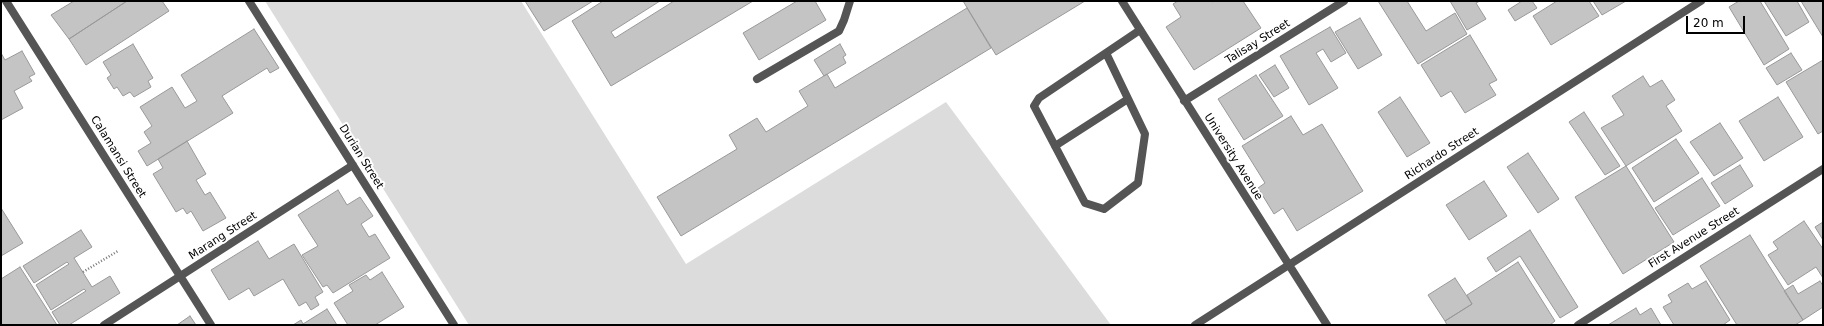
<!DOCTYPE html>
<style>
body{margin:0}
#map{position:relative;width:1824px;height:326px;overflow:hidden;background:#fff;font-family:"DejaVu Sans",sans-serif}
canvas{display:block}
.frame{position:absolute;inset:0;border:2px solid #000;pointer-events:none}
.scale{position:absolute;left:1686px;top:16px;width:59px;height:18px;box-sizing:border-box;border:2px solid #000;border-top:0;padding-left:5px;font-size:12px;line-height:14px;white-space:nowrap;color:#000;-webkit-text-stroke:3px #fff;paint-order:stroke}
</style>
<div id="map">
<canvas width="1824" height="326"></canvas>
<div class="frame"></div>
<div class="scale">20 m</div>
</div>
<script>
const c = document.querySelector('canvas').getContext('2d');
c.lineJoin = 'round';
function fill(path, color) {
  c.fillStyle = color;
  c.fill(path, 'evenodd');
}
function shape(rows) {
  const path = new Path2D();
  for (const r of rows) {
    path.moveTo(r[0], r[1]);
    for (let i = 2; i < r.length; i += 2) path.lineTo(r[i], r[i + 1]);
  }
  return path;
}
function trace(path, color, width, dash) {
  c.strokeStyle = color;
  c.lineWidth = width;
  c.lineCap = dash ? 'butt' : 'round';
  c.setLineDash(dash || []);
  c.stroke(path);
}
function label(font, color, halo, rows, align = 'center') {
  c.font = font + ' "DejaVu Sans",sans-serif';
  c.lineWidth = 4;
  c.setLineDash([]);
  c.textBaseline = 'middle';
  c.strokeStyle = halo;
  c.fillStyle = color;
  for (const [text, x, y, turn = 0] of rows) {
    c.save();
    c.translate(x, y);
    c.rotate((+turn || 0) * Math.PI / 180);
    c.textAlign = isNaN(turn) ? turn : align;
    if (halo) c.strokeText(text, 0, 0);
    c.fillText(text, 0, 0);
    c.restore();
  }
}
const green = shape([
 [265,1,521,1,686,264,946,102,1111,325,469,325]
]);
const building = shape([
 [74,1,127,1,69,39,51,15,74,1],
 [127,1,162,1,169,11,86,65,69,39,127,1],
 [525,1,593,1,544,31,525,1],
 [603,1,660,1,611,32,615,38,674,1,753,1,611,86,572,21,603,1],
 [797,1,815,1,826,20,759,60,743,33,797,1],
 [963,1,1085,1,996,55,963,1],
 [1178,1,1211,1,1212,2,1214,1,1243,1,1261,28,1194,70,1166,27,1181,17,1173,4,1178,1],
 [1378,1,1407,1,1426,31,1455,13,1467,34,1418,64,1378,1],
 [1450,1,1480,1,1476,3,1486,19,1467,30,1450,1],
 [1522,1,1532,1,1537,8,1515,21,1508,10,1522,1],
 [1557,1,1589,1,1599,16,1551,45,1533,16,1557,1],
 [1593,1,1626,1,1602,15,1593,1],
 [1739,1,1760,1,1789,49,1764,65,1729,7,1739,1],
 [1764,1,1797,1,1809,22,1786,36,1764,1],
 [1801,1,1823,1,1823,37,1801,1],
 [967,8,991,48,681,236,657,197,737,149,729,135,757,118,766,132,808,106,799,91,827,74,835,88,967,8],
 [1360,18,1382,55,1358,69,1335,32,1360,18],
 [1330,27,1346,53,1331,62,1323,49,1316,53,1338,88,1309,105,1280,56,1330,27],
 [254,29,279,68,270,73,267,68,222,96,233,113,147,166,138,151,151,143,144,132,152,126,140,107,172,87,185,108,197,101,181,75,254,29],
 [1470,35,1497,80,1489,84,1496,95,1465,113,1451,91,1441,97,1421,65,1470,35],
 [133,44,153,78,148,81,151,87,134,97,130,92,123,96,117,87,114,89,107,78,111,75,103,62,133,44],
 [840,44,846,55,843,57,846,63,824,76,814,60,840,44],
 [22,51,35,74,29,77,32,81,14,91,23,108,1,120,1,53,5,60,22,51],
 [1791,53,1802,70,1777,85,1766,68,1791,53],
 [1823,60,1823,131,1818,134,1786,82,1823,60],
 [1275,65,1289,88,1274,97,1259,75,1275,65],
 [1256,75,1283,116,1244,140,1218,99,1256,75],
 [1643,76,1650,87,1662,80,1675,100,1666,106,1682,131,1626,166,1601,128,1624,115,1612,96,1643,76],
 [1400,97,1430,143,1407,157,1378,112,1400,97],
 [1778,97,1803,137,1764,161,1739,121,1778,97],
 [1584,112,1620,166,1605,175,1569,122,1584,112],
 [1291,116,1303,135,1322,124,1363,191,1297,231,1283,208,1274,214,1258,188,1265,183,1242,146,1291,116],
 [1720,123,1743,158,1714,176,1690,142,1720,123],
 [1676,139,1699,173,1654,202,1632,168,1676,139],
 [187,141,206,174,196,180,205,195,210,192,226,218,203,231,191,211,187,214,183,208,176,212,153,174,163,168,158,159,187,141],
 [1528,153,1559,199,1538,213,1507,167,1528,153],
 [1740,165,1753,186,1725,204,1711,183,1740,165],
 [1626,166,1674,242,1623,274,1575,197,1626,166],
 [1702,178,1720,206,1673,235,1655,208,1702,178],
 [1484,181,1507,216,1469,240,1446,205,1484,181],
 [338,190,347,205,360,197,373,216,361,224,369,237,375,234,390,258,333,293,327,285,323,287,302,255,318,246,298,215,338,190],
 [1,208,23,243,1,256,1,208],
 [1804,221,1823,249,1823,278,1816,267,1788,285,1768,255,1778,249,1773,242,1804,221],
 [1823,222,1823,240,1815,227,1823,222],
 [81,230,92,247,74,258,92,287,110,276,120,293,69,325,60,325,52,312,86,291,84,289,51,310,36,285,69,264,67,262,34,283,23,266,81,230],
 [1530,230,1578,307,1560,318,1520,256,1496,272,1487,258,1530,230],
 [1750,235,1803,320,1795,325,1737,325,1700,266,1750,235],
 [258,241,269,259,294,244,323,292,315,297,319,305,311,310,306,302,299,306,283,279,254,296,249,288,229,300,211,270,258,241],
 [1518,262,1555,321,1550,325,1447,325,1445,321,1472,304,1467,295,1518,262],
 [20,267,57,325,1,325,1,279,20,267],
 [382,272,404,307,375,325,348,325,334,303,353,291,349,285,366,275,370,280,382,272],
 [1455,278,1472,304,1445,321,1428,295,1455,278],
 [1706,281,1730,320,1723,325,1674,325,1663,307,1672,302,1668,295,1688,283,1692,289,1706,281],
 [1820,281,1823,286,1823,307,1803,320,1784,291,1793,285,1798,294,1820,281],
 [1636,308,1640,315,1651,308,1661,325,1608,325,1636,308],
 [327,309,337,325,293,325,301,320,303,324,327,309],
 [190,316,196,325,177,325,190,316]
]);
const path = shape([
 [83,272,118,251]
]);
const lane = shape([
 [1106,53,1145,134,1138,183,1104,209,1085,203,1034,106,1039,98,1140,30],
 [757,79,839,31,844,20,850,1],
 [1055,146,1128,99]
]);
const street = shape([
 [6,1,211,325],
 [249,1,454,325],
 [1122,1,1327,325],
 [1184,101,1344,1],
 [104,325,353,165],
 [1195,325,1701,1],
 [1578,325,1823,169]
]);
const streetNames = [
 ["Talisay Street",1258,42,-32],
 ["Richardo Street",1442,154,-33],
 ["Calamansi Street",118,157,58],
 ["Durian Street",361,157,58],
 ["University Avenue",1233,157,58],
 ["Marang Street",223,236,-33],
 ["First Avenue Street",1694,238,-32]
];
fill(green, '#dcdcdc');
fill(building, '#c4c4c4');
trace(building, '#999', 1);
trace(path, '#777', 2.5, [1, 2]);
trace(lane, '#555', 8);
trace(street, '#555', 8);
label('11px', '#000', '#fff', streetNames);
</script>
